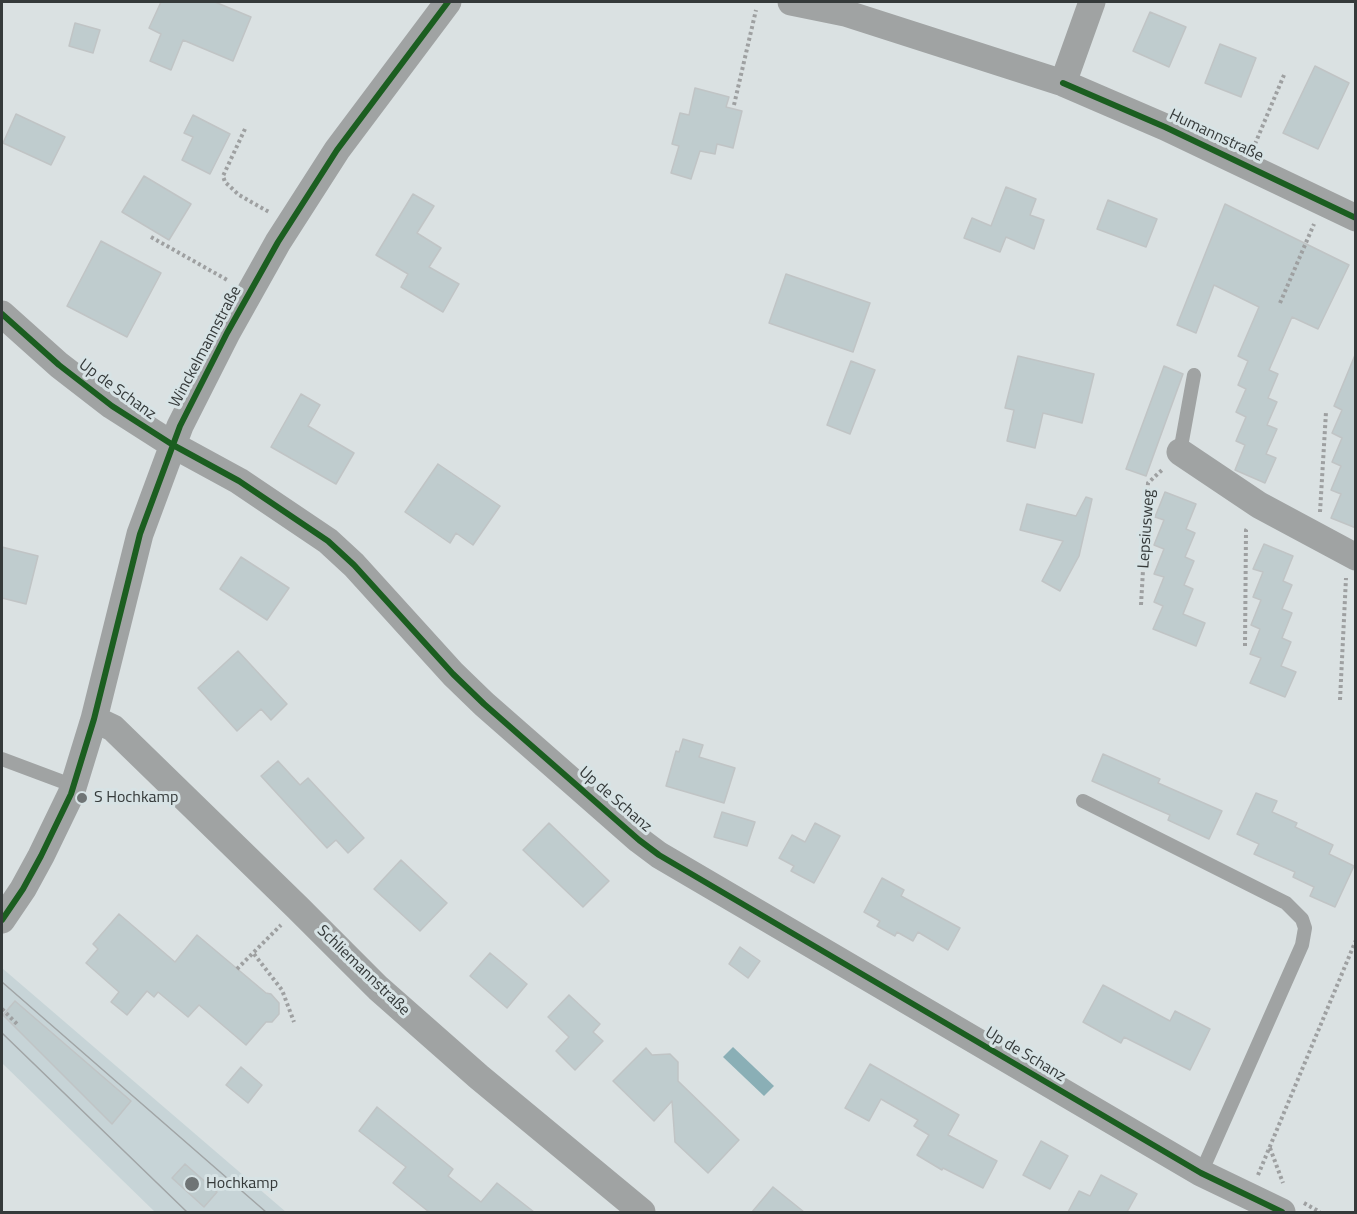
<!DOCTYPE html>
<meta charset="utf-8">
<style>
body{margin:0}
#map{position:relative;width:1357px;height:1214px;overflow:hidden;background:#dae1e2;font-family:"Titillium Web",sans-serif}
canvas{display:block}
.frame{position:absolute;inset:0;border:3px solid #353a3a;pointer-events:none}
</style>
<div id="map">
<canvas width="1357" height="1214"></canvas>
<div class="frame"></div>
</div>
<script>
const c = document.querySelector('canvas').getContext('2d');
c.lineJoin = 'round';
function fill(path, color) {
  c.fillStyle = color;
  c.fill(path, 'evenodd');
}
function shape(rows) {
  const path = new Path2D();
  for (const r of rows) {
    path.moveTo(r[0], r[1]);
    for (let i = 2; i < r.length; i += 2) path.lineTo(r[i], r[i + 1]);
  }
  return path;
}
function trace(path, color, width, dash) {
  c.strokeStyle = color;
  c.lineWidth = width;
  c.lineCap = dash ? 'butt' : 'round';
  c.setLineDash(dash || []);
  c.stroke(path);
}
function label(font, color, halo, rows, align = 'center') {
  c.font = font + ' "Titillium Web",sans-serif';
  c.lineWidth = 6;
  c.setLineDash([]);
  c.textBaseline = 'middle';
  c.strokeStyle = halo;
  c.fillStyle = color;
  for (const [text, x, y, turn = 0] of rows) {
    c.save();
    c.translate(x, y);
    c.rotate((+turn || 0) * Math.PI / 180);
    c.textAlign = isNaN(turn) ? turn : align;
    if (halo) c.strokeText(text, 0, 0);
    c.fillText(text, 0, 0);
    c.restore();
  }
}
const built = shape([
 [2,968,286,1212,155,1212,2,1063]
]);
const water = shape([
 [733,1047,774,1086,764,1096,723,1057]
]);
const building = shape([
 [161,2,215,2,251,17,233,61,183,40,171,70,150,61,161,34,149,28,161,2],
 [1150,12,1186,27,1169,67,1133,51,1150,12],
 [75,23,100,30,93,53,69,46,75,23],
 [1220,44,1256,58,1241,97,1205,83,1220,44],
 [1315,66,1349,83,1318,149,1283,133,1315,66],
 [695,88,729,97,726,107,742,111,733,148,717,144,715,154,700,151,691,179,671,173,679,146,672,144,680,113,689,115,695,88],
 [16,114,65,137,51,165,3,143,16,114],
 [193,115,230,134,210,174,182,160,193,137,184,133,193,115],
 [144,176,191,204,169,240,122,212,144,176],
 [1006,187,1036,199,1030,215,1044,220,1034,249,1006,237,1000,252,964,238,972,218,991,226,1006,187],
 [413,194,434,206,417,233,441,248,429,267,459,284,443,312,401,287,408,274,376,255,413,194],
 [1108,200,1157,219,1146,247,1097,229,1108,200],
 [1225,204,1349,265,1318,329,1292,317,1269,370,1278,374,1268,398,1277,402,1267,425,1277,429,1266,454,1276,458,1265,483,1235,470,1245,445,1236,441,1246,417,1236,412,1246,389,1238,385,1248,361,1238,356,1259,307,1214,285,1196,333,1177,325,1225,204],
 [101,241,161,273,127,337,67,306,101,241],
 [786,274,870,303,853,352,769,323,786,274],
 [1355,355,1356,355,1356,528,1331,518,1341,494,1331,490,1341,466,1332,462,1342,438,1332,433,1342,410,1334,406,1355,355],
 [1018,356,1094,374,1082,423,1043,413,1035,448,1007,441,1014,410,1005,408,1018,356],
 [851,361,875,370,850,434,827,425,851,361],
 [1164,366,1183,374,1146,476,1126,469,1164,366],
 [301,394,320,405,308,426,354,453,336,484,271,447,301,394],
 [438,464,500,506,473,545,456,533,450,543,405,512,438,464],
 [1165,492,1196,504,1186,529,1195,533,1185,557,1194,561,1184,585,1193,589,1183,614,1205,623,1196,646,1153,629,1163,606,1154,602,1164,577,1154,574,1164,549,1154,545,1164,520,1155,517,1165,492],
 [1086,497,1092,499,1079,556,1060,591,1042,581,1063,541,1020,530,1027,504,1076,516,1086,497],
 [1264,544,1293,556,1283,581,1292,585,1282,609,1292,613,1282,638,1291,642,1281,666,1296,672,1285,697,1250,683,1261,658,1250,654,1260,629,1251,625,1261,600,1253,597,1263,572,1253,569,1264,544],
 [2,547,38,556,26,604,2,598,2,547],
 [241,557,289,588,267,620,220,589,241,557],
 [238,651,287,704,271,720,261,709,237,731,198,688,238,651],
 [683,739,703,745,699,757,735,768,724,803,666,786,676,751,679,752,683,739],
 [1103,754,1160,779,1158,783,1222,811,1209,839,1168,820,1170,815,1092,781,1103,754],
 [278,761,300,785,308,778,364,838,348,853,336,840,327,848,261,776,278,761],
 [1256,793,1277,801,1272,812,1297,823,1295,827,1333,845,1329,854,1354,866,1335,907,1310,896,1314,887,1293,877,1295,872,1254,854,1259,844,1237,834,1256,793],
 [722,812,755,822,747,846,714,837,722,812],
 [549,823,609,881,583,907,523,850,549,823],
 [815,823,840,836,814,883,791,871,794,866,779,858,792,835,805,842,815,823],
 [401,860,447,903,420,931,374,889,401,860],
 [882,878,904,890,901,896,960,928,948,950,918,932,913,941,897,932,895,936,877,926,880,921,864,912,882,878],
 [119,914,175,962,197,935,266,993,271,994,279,1003,279,1014,272,1022,266,1022,246,1045,199,1005,188,1017,158,992,154,997,147,991,127,1015,111,1002,119,992,86,963,98,949,93,944,119,914],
 [740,947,760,961,748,978,729,964,740,947],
 [490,953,527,984,507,1008,470,976,490,953],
 [1103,985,1170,1021,1175,1011,1210,1029,1190,1070,1124,1037,1121,1043,1083,1022,1103,985],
 [569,995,600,1024,593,1032,603,1041,575,1070,556,1051,569,1037,548,1017,569,995],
 [15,1001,131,1101,112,1124,3,1015,15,1001],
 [646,1048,652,1055,670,1054,678,1062,678,1081,739,1140,708,1173,675,1142,672,1101,654,1121,613,1081,646,1048],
 [870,1064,959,1115,948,1135,997,1161,983,1188,943,1168,942,1170,917,1155,929,1135,914,1126,918,1120,881,1099,869,1121,845,1108,870,1064],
 [241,1067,262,1085,248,1103,226,1085,241,1067],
 [377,1107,453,1169,448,1176,481,1202,497,1183,534,1212,429,1212,393,1183,406,1167,359,1131,377,1107],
 [1041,1141,1068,1156,1050,1189,1023,1175,1041,1141],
 [185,1164,217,1192,204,1207,172,1178,185,1164],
 [1101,1175,1137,1194,1127,1212,1068,1212,1079,1191,1090,1196,1101,1175],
 [773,1187,804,1212,752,1212,773,1187]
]);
const path = shape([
 [734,105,756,10],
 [245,129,223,176,225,182,239,195,269,212],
 [1255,144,1284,75],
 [151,237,229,281],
 [1280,303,1314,224],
 [1320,512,1326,412],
 [1141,605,1148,483,1163,469],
 [1245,646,1246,530,1248,527],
 [1340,700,1346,578],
 [254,954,282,990,294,1022],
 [237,969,281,925],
 [2,1009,17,1024],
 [1270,1148,1283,1183],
 [1258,1175,1356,940],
 [1304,1203,1320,1212]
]);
const service = shape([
 [1180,452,1194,375],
 [2,759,74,786],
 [1083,801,1286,903,1302,919,1305,928,1302,945,1201,1173]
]);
const minor = shape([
 [791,2,845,13,1063,83,1165,127,1356,218],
 [1063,83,1092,2],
 [2,314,59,365,112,406,173,445,239,481,328,541,354,565,453,674,484,704,639,840,659,855,1201,1173,1282,1212],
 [1180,452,1259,505,1356,557],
 [94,719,113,728,298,908,378,988,479,1077,642,1212],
 [2,920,23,889,41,856,71,794,94,719,140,534,180,426,227,333,278,242,337,150,448,2]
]);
const tram = shape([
 [2,982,266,1212],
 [2,1033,187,1212]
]);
const cycleway = shape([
 [1063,83,1165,127,1356,218],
 [2,314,59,365,112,406,173,445,239,481,328,541,354,565,453,674,484,704,639,840,659,855,1201,1173,1282,1212],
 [2,920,23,889,41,856,71,794,94,719,140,534,180,426,227,333,278,242,337,150,448,2]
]);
const markers = [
 [82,798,6,"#6f7475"],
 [192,1184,8,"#6f7475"]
];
const streetNames = [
 ["Humannstraße",1216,136,25],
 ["Winckelmannstraße",206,347,-62],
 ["Up de Schanz",117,390,36],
 ["Lepsiusweg",1147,529,-86],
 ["Up de Schanz",615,800,41],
 ["Schliemannstraße",363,971,44],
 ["Up de Schanz",1025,1055,31]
];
const poiNames = [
 ["S Hochkamp",94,798],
 ["Hochkamp",206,1184]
];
fill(built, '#c7d4d7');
fill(water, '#8aafb6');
fill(building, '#bfccce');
trace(building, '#c0c4c5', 1.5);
trace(path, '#9ea0a1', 4, [3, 3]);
trace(service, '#a0a3a3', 14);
trace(minor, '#a0a3a3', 27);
trace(tram, '#a1a5a6', 1.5);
trace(cycleway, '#1b5e20', 6);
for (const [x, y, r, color] of markers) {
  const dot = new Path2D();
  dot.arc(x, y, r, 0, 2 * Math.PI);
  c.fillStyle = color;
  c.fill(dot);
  trace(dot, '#d7e3e5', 2);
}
label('16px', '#353a3a', '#d7e3e5', streetNames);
label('16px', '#353a3a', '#d7e3e5', poiNames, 'left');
</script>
